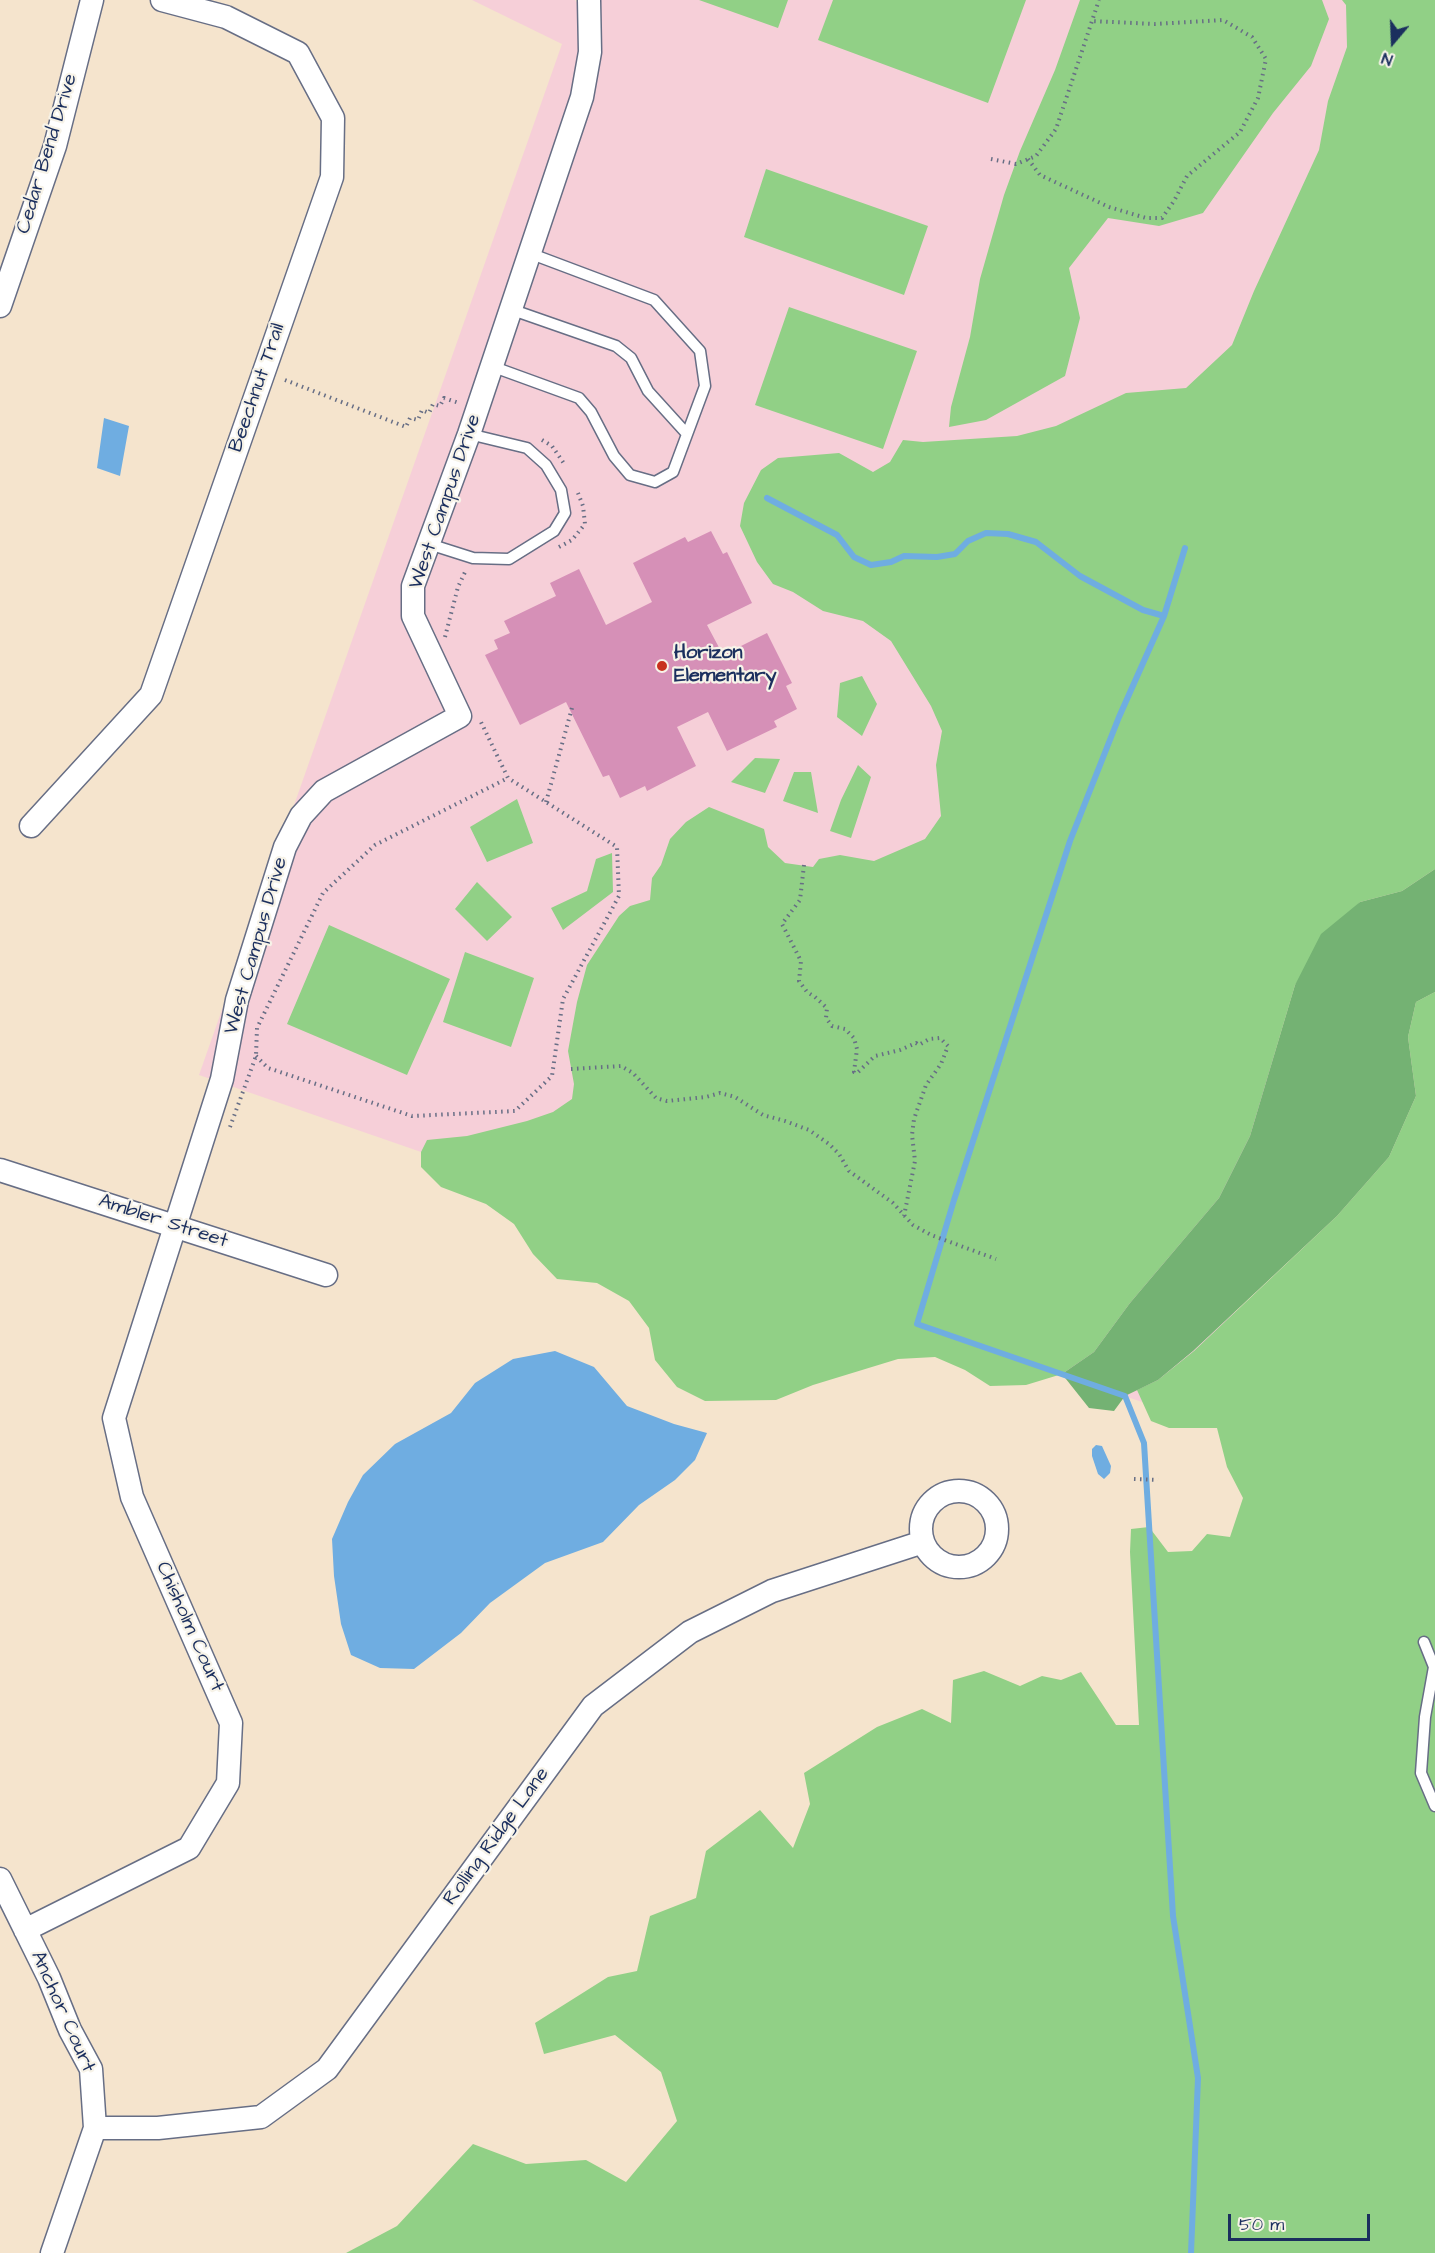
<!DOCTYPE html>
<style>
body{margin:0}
#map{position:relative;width:1435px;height:2253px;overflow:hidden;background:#f5e4cd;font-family:"Architects Daughter",sans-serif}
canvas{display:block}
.north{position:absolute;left:1363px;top:12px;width:60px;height:60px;-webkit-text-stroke:4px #f7f3e8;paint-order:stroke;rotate:199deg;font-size:16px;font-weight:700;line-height:24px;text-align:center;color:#1b2f5e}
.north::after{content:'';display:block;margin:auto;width:21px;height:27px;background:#1b2f5e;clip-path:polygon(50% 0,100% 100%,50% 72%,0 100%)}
.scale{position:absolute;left:1228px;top:2214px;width:142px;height:27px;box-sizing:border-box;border:3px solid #1b2f5e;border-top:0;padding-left:8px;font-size:18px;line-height:21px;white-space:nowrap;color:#1b2f5e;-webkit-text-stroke:4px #f7f3e8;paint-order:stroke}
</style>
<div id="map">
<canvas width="1435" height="2253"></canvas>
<div class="north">N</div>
<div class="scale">50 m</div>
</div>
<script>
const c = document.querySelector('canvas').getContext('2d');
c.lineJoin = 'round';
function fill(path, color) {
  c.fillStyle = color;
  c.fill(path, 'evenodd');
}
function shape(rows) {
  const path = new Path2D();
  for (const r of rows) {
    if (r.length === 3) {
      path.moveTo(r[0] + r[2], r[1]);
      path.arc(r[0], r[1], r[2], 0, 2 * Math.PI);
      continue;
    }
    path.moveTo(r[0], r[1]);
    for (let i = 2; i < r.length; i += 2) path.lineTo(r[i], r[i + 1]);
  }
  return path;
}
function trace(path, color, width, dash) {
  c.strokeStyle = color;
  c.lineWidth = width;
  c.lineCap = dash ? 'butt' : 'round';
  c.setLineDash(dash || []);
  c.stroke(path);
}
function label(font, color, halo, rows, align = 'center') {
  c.font = font + ' "Architects Daughter",sans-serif';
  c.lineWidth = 4.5;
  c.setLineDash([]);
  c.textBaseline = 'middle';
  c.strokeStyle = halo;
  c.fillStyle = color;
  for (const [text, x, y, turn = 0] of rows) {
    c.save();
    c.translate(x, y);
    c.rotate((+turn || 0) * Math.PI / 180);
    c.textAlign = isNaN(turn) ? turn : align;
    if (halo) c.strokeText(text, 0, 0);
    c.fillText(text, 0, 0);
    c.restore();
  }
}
const built = shape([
 [472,0,575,0,576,2,578,0,1435,0,1217,1428,199,1075,562,44]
]);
const green = shape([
 [699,0,788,0,778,28],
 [833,0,1026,0,988,103,818,40],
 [1080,0,1322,0,1329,19,1311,66,1273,113,1203,213,1159,226,1108,218,1069,268,1080,318,1065,376,986,420,949,427,951,407,970,337,980,279,1004,195,1020,151,1055,70],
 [1342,0,1435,0,1435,869,1402,891,1360,902,1295,985,1250,1136,1219,1198,1130,1303,1094,1352,1062,1374,1026,1385,990,1386,965,1370,935,1357,898,1359,813,1385,776,1400,705,1401,677,1387,655,1360,649,1328,629,1301,597,1283,557,1279,533,1254,514,1224,486,1204,441,1187,421,1167,421,1152,427,1140,467,1136,527,1121,553,1112,572,1099,574,1084,568,1051,577,1002,587,965,619,916,630,906,650,900,652,878,661,865,670,839,686,822,709,807,764,829,768,847,785,863,813,867,819,859,840,855,874,861,925,839,941,816,936,765,942,731,931,706,891,641,863,621,823,611,793,592,773,584,757,562,740,526,744,503,761,470,778,458,839,453,873,472,890,462,903,440,923,442,1017,436,1056,426,1126,393,1186,388,1232,345,1254,291,1319,150,1328,101,1347,47,1346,5],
 [766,169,928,226,904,295,744,237],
 [789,307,917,351,883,449,755,405],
 [862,676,877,704,862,736,837,717,840,683],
 [755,758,780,759,765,793,731,782],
 [858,765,871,777,851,838,830,831,841,800],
 [794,772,811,772,818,813,783,801],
 [517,799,533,843,487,862,470,827],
 [612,853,613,892,563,930,551,908,587,891,596,859],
 [477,882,512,917,487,941,455,909],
 [329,925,450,979,407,1075,287,1024],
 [465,952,534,978,511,1047,443,1022],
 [1435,992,1435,2253,346,2253,397,2226,473,2144,526,2164,586,2160,626,2182,677,2121,661,2072,615,2035,544,2054,535,2023,608,1977,637,1971,650,1916,696,1898,706,1851,760,1810,793,1848,810,1804,804,1773,877,1727,922,1709,951,1723,953,1680,984,1671,1020,1686,1042,1676,1061,1680,1081,1672,1116,1725,1139,1725,1130,1552,1131,1529,1149,1527,1168,1552,1192,1551,1207,1534,1230,1537,1243,1498,1227,1467,1217,1428,1169,1428,1151,1421,1137,1390,1158,1380,1194,1351,1337,1216,1389,1157,1416,1096,1408,1037,1416,1002]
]);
const forest = shape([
 [1435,869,1435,992,1416,1002,1408,1037,1416,1096,1389,1157,1337,1216,1193,1351,1158,1380,1125,1396,1114,1411,1089,1408,1062,1374,1094,1352,1130,1303,1219,1198,1250,1136,1295,985,1321,934,1360,902,1402,891]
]);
const water = shape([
 [104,418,129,426,120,476,97,468],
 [555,1351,594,1367,627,1406,674,1424,707,1433,695,1460,675,1480,639,1505,603,1542,545,1563,490,1603,461,1633,414,1669,380,1668,351,1655,341,1624,334,1576,332,1539,348,1502,363,1475,395,1444,451,1413,475,1383,513,1359],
 [1096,1445,1102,1446,1111,1466,1110,1473,1104,1479,1098,1474,1092,1456,1092,1449]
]);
const stream = shape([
 [767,498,837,535,854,557,871,565,891,562,904,556,937,557,955,554,968,541,986,533,1008,534,1036,542,1080,576,1143,610,1164,616],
 [1185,548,1164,616,1119,717,1070,841,954,1200,917,1324,1125,1396,1144,1443,1173,1916,1198,2078,1191,2253]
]);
const building = shape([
 [711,531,723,554,727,552,752,603,707,625,723,655,767,633,792,683,786,686,797,709,774,721,777,727,727,751,708,712,677,727,696,766,647,791,645,786,620,798,609,775,603,777,566,702,520,725,485,655,498,649,494,640,510,633,504,621,556,596,550,583,579,569,606,625,652,602,633,563,685,537,688,542]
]);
const path = shape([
 [991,159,1016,164,1036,156,1056,129,1099,0],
 [1028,159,1040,175,1109,207,1146,218,1162,218,1174,201,1187,176,1240,132,1258,98,1266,59,1252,37,1223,20,1155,24,1091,21],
 [285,380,406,427,410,418,418,420,422,410,429,413,433,404,440,406,444,398,459,403],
 [542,440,552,446,565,465],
 [559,547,572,540,585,524,583,506,578,493],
 [445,637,458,587,466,570],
 [546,802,572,708],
 [804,865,800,900,782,924,801,961,799,981,807,992,815,997,827,1008,826,1018,832,1026,845,1029,854,1038,857,1049,854,1072,857,1073,875,1056,900,1050,916,1043,919,1045,929,1039,940,1038,948,1046,941,1064,926,1085,914,1119,912,1135,915,1161,904,1216],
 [256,1056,268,1068,412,1116,515,1111,552,1076,563,999,619,896,617,847,508,778],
 [571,1069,621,1066,633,1073,656,1098,667,1101,706,1097,720,1093,735,1097,763,1115,785,1121,809,1130,829,1144,839,1154,849,1171,893,1203,913,1225,931,1235,996,1259],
 [230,1127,256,1056,257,1028,323,893,375,845,508,778,480,720],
 [1134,1479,1158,1480]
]);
const lane = shape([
 [510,309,616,346,631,358,648,391,687,434],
 [491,366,579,398,591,412,614,456,630,475,655,482,673,472,705,386,700,351,654,300,529,253],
 [429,544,473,558,509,559,554,531,565,513,561,490,546,465,527,448,469,434],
 [1424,1642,1434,1667,1425,1717,1421,1773,1435,1806]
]);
const street = shape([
 [0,306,55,146,92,0],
 [31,826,151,695,332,177,333,118,298,53,226,17,162,0],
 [0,1170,326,1275],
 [959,1529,38],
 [0,1879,49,1978,70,2030,91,2069,95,2128,52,2253],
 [25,1930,189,1848,228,1783,231,1723,132,1497,114,1418,222,1079,237,1000,285,847,301,816,324,791,460,716,413,616,413,586,469,434,582,97,590,52,589,0],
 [95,2128,158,2128,261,2117,327,2069,593,1706,690,1632,772,1591,923,1542]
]);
const markers = [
 [662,666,6,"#c8321e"]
];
const streetNames = [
 ["Cedar Bend Drive",48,154,-73],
 ["Beechnut Trail",258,388,-71],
 ["West Campus Drive",446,502,-71],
 ["West Campus Drive",257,946,-74],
 ["Ambler Street",163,1222,18],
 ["Chisholm Court",189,1627,66],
 ["Rolling Ridge Lane",497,1837,-54],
 ["Anchor Court",62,2012,66]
];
const poiNames = [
 ["Horizon",674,654],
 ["Elementary",674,677]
];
fill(built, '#f6cfd8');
fill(green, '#91d086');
fill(forest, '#74b273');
fill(water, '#6fade1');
trace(stream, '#6fade1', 6);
fill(building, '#d690b7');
trace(lane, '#676e85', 13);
trace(street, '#676e85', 25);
trace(path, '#676e85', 4, [1.5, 4.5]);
trace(lane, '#fff', 10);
trace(street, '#fff', 22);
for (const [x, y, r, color] of markers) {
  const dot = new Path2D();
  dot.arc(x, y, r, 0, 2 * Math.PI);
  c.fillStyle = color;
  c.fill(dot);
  trace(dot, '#f7f3e8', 2);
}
label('20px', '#1b2f5e', '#f7f3e8', streetNames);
label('bold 20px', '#1b2f5e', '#f7f3e8', poiNames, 'left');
</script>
